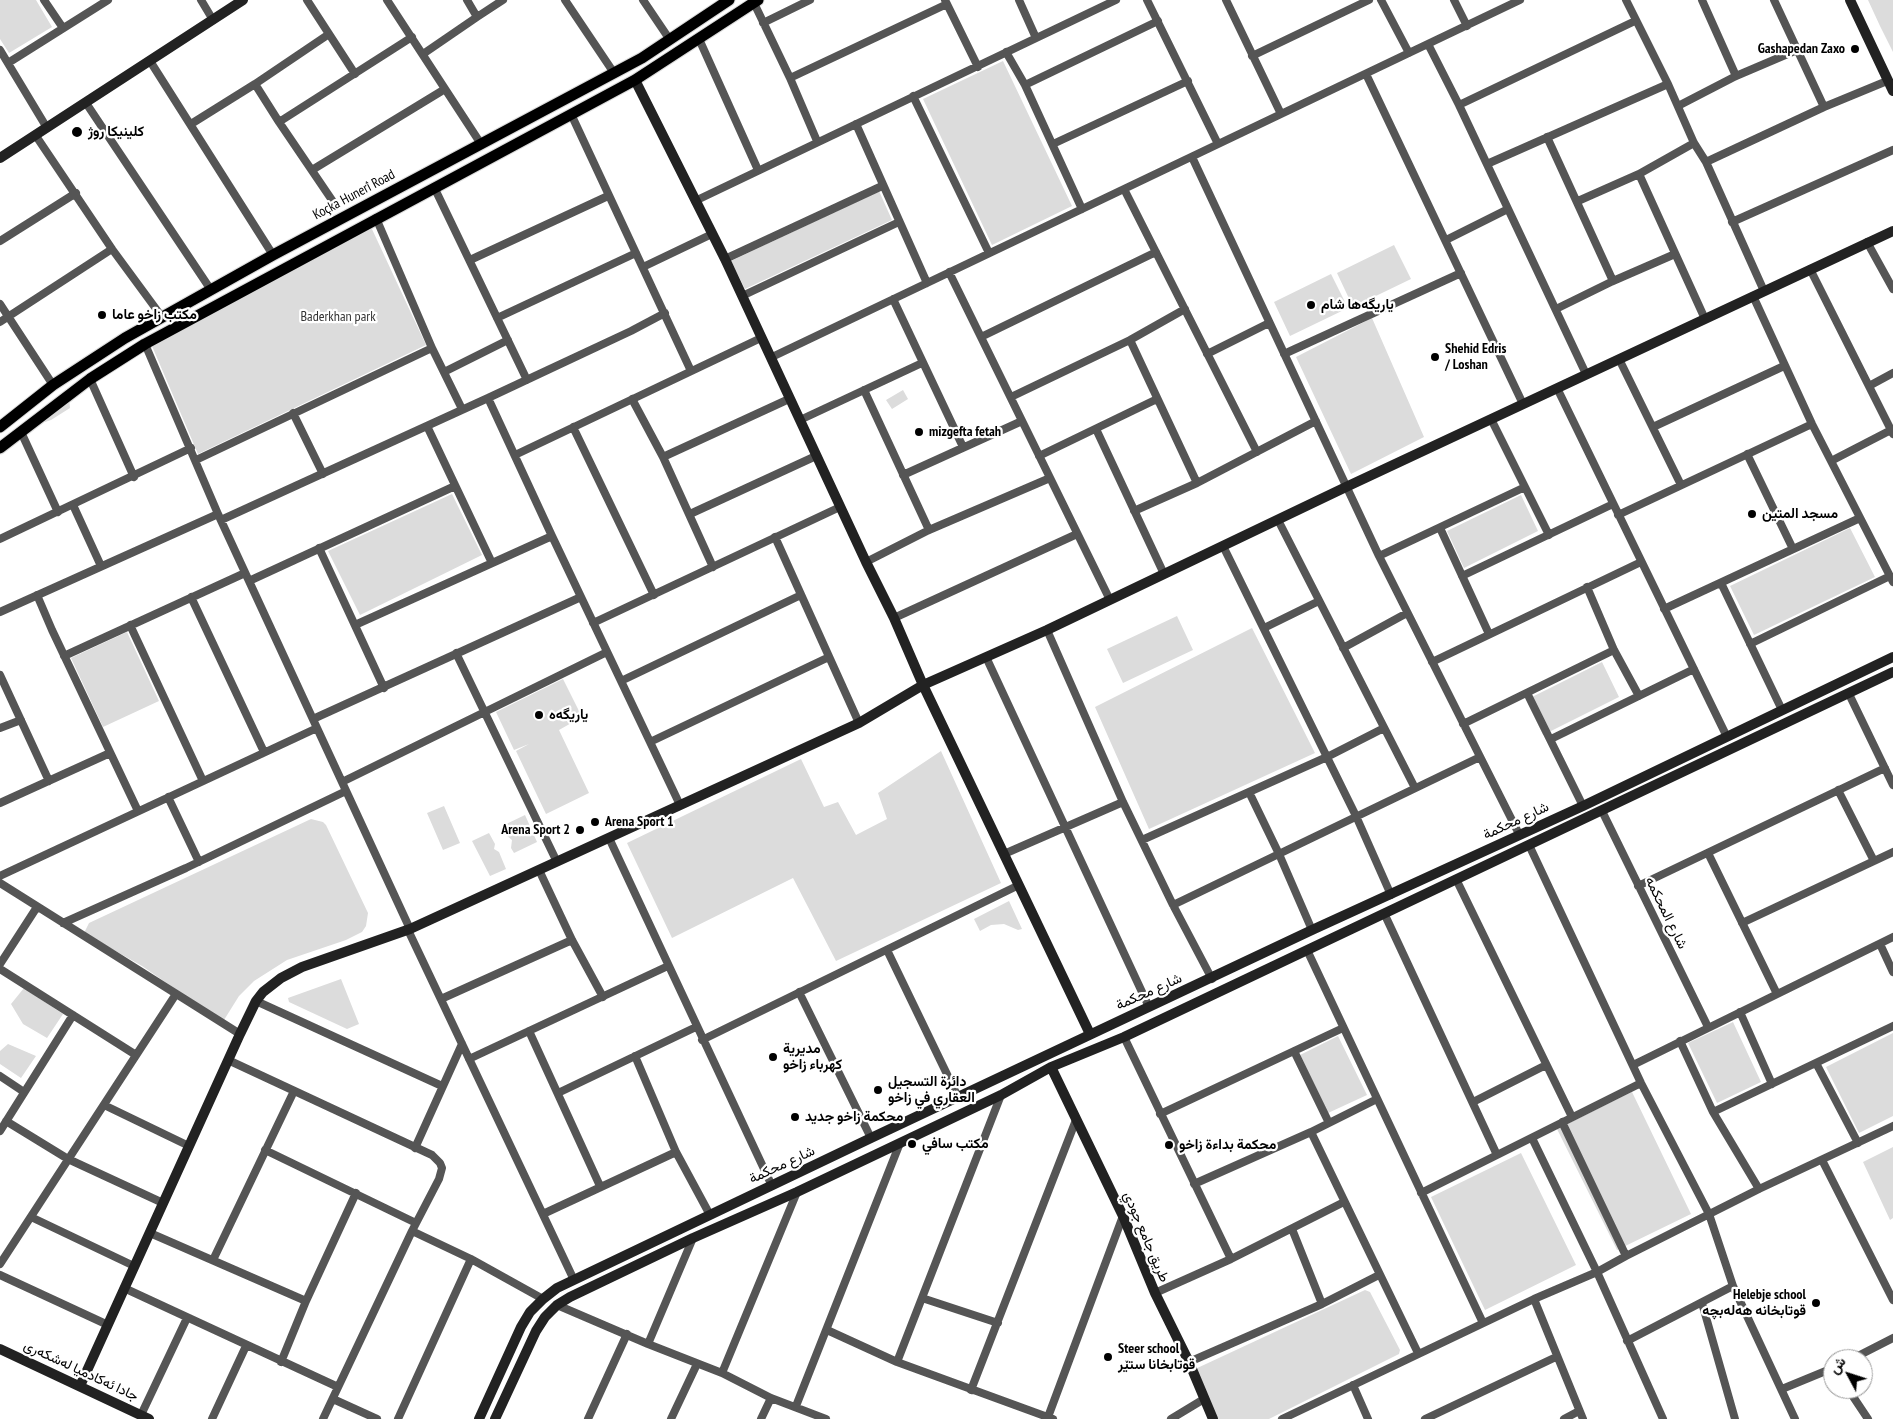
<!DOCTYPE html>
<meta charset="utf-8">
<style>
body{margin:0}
#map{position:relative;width:1893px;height:1419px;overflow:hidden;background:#fff;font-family:"PT Sans Narrow",Vazirmatn,sans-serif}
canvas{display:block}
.north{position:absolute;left:1823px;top:1349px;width:50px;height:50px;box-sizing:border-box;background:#fff;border:1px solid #999;border-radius:50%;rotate:310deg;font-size:14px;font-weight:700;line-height:20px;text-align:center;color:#000}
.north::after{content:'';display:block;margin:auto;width:18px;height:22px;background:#000;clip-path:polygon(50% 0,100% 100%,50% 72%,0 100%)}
</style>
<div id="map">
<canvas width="1893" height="1419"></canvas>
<div class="north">ش</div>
</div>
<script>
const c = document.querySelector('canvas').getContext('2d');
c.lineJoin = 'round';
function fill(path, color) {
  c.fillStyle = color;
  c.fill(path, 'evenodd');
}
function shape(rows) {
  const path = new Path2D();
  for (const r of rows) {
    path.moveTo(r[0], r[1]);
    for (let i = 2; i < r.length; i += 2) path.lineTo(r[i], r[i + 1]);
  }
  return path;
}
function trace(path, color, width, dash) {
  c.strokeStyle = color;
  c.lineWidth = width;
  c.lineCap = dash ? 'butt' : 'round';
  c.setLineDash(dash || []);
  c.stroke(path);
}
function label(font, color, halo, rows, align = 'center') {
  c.font = font + ' "PT Sans Narrow",Vazirmatn,sans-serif';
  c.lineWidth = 4.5;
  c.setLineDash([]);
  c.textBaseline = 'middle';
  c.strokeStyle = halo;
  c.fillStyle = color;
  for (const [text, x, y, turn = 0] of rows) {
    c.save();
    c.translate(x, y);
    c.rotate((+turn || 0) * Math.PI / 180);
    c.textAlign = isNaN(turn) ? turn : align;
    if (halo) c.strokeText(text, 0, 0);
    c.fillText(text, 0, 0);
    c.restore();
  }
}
const green = shape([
 [0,0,36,0,52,27,9,53,0,39],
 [1868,0,1893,0,1893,52,1880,26],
 [1003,61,1072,206,992,245,923,99],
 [879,191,892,220,745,289,731,261],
 [371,227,426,345,198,454,152,346],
 [1394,245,1411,279,1353,307,1337,273],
 [1331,274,1348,308,1290,336,1274,302],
 [1372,318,1424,437,1351,474,1296,357],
 [903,390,908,399,892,409,886,400],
 [69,397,70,408,51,420,45,422,40,416],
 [452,494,482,555,360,615,328,551],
 [1521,495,1538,531,1464,568,1447,531],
 [1850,528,1875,577,1754,635,1730,586],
 [1177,616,1193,650,1123,683,1107,649],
 [1252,628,1315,753,1149,829,1095,707],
 [127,632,159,701,103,727,71,658],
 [1602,662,1619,697,1543,735,1526,700],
 [563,679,582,717,559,730,589,793,546,814,516,751,529,744,514,750,496,712],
 [941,751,1001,883,836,961,793,878,672,938,627,843,801,759,824,807,838,802,856,835,887,819,878,793],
 [444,806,460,843,443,850,427,813],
 [525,815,537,842,514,853,511,848,512,840,506,835,502,826],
 [311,819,323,822,326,825,368,913,366,926,362,932,346,940,287,960,254,981,239,996,224,1020,219,1019,142,966,84,933,89,923],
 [489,833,495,844,494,849,499,852,506,869,490,876,472,841],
 [1009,901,1022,929,1018,930,1004,924,991,925,980,931,974,919],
 [341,979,359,1024,347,1029,289,1002,288,998],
 [24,988,63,1014,47,1038,23,1024,11,1004],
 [1733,1022,1761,1082,1717,1103,1688,1043],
 [1893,1033,1893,1116,1859,1133,1826,1067],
 [1338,1036,1367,1095,1328,1113,1300,1055],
 [8,1044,36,1056,21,1078,0,1064,0,1051],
 [1632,1092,1691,1214,1617,1250,1557,1129],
 [1893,1147,1893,1218,1890,1220,1863,1162],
 [1521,1153,1576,1265,1485,1310,1431,1197],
 [1365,1290,1370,1292,1400,1350,1399,1354,1269,1419,1215,1419,1193,1370]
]);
const street = shape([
 [44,0,63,28],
 [201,0,213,20],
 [307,0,355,74],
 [387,0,481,144],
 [565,0,614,73],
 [643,0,670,40],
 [945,0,978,67],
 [1019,0,1036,38],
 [1147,0,1218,144],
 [1226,0,1281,114],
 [1381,0,1409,53],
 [1454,0,1467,26],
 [1626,0,1668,84,1694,143,1706,162,1764,291],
 [1702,0,1736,76],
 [1774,0,1824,107],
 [754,3,790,78,817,141],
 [477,17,503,0],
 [763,23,810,0],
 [699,39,758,170],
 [1428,44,1459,105,1586,374],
 [0,50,47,128],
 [1006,52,1025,85,1082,209],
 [423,54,477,17,467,0],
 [1252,56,1369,0],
 [150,61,273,255],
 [8,63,108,0],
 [1366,74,1523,404],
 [790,78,947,4],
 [255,84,329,34],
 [1025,85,1158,21],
 [913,96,989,253],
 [86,103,211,290],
 [1459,105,1635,21],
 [1678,106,1736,76,1797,50],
 [571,114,691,371],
 [279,122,336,206],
 [191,124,255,84,279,122,412,37],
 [856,124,927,283],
 [36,136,112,249,162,317],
 [1547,137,1613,281],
 [1053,144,1188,81],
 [1192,157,1379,556,1519,834],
 [1706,162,1824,107,1887,81],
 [1487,164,1668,84],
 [312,170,445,89],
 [1639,174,1705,319],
 [434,187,527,380],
 [1124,189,1257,452],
 [695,201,1116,0],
 [1578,201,1639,174,1694,143],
 [376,218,432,348,462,409],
 [1732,222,1893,150],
 [1446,240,1508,209],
 [0,241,76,193],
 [1867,242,1893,289],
 [725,259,882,186],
 [470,260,608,196],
 [643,267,712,234],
 [1810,269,1893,434],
 [949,272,1110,600],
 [742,296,899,222],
 [1753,296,1812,424,1893,582],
 [893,299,963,447],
 [0,304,53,385],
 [1556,309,1613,281,1675,254],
 [497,318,636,253],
 [0,322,112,249],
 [981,337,1156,252],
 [1130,340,1197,483],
 [145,344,218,514,410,929],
 [1207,354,1269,323],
 [1284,354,1461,273],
 [772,357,1520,0],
 [1619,359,1681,485],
 [444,372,508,340],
 [90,379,134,477],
 [1869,386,1893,373],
 [1557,388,1727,737],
 [864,390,929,530],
 [1011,397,1130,340,1185,309],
 [488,398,552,536,680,805],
 [632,399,663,457,713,567],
 [293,413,323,474],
 [1491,419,1549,535],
 [800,420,922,363],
 [427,426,492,563],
 [573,427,654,595],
 [1653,427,1784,366],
 [1096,429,1164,574],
 [21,432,58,512],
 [1747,454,1793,549],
 [515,455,761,338],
 [1039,456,1157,399],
 [663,457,789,399],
 [196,460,432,348],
 [1831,461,1891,430],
 [903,475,1022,421],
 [73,505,101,566],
 [1134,511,1197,483,1316,421],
 [690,514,816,456],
 [1618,515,1812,424],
 [221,520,488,398,631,331,665,313],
 [1278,520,1415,788],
 [1440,528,1489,634],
 [775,537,859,723],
 [0,539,191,448],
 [1223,546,1356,816,1391,895],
 [319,548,384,688],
 [1379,556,1525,487],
 [866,562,929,530,1050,478],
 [1462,576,1613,504],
 [249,581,455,486],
 [1721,583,1782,710],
 [1587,587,1614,650,1639,696],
 [37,595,52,630,138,811],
 [191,597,264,752],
 [1664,609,1860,518],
 [0,612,218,514],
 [894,618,1077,534],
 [593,623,840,507],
 [130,625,203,781],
 [355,625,552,536],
 [1264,628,1319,601],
 [1047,630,1123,802,1173,905,1212,979],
 [1750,644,1890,576],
 [1343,648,1407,613],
 [456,653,557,862],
 [64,656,245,573],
 [986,657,1149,1007],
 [1432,662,1641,562],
 [0,675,49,781],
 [621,681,801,595],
 [1527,693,1583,806],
 [1849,694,1893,785],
 [313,719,581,597],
 [1463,724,1614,650],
 [0,728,21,720],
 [1551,739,1694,669],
 [650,742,829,657],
 [342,782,607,652],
 [1838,790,1874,861],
 [1249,792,1279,854,1312,930],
 [168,797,199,862],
 [0,803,110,753],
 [1602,811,1708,1027],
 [609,838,772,1186],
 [1142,840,1327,757,1384,728],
 [1529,845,1641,1083,1709,1214,1733,1286,1795,1419],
 [1708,853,1777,994],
 [1004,854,1123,802],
 [539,870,572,940,603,997],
 [0,876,317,728],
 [1456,879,1572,1117],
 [0,883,240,1034],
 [1638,886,1885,768],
 [1173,905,1480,757],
 [1384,913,1497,1155],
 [63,923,186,868,346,791],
 [1742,923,1893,852],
 [408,930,574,1280],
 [1880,944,1893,972],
 [887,950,958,1097],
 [1307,950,1483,1323],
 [0,964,37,907],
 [0,969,136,1055],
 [799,992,871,1138],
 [441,999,572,940],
 [256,1001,442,1086],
 [1740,1012,1772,1084],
 [529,1031,600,1186],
 [1124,1037,1231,1259],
 [702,1040,1019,885],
 [1680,1041,1713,1112,1759,1189],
 [1294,1051,1329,1123],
 [635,1056,676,1152,710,1215],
 [469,1059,668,966],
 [228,1060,432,1155,440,1163,442,1168,439,1179,412,1231,323,1419],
 [1816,1063,1858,1143],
 [1633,1065,1893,937],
 [0,1076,24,1092],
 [558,1093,696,1027],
 [1473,1102,1546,1065],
 [104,1105,189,1146],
 [1713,1112,1893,1026],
 [1160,1114,1343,1028],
 [6,1121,68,1159,163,1203],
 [1562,1122,1626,1256],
 [0,1131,73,1015],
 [1311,1132,1418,1353],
 [1532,1138,1597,1272,1663,1419],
 [415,1148,462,1044],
 [265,1150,416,1223],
 [1822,1160,1893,1300],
 [1194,1184,1311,1132,1377,1099],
 [1421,1193,1641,1083],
 [543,1214,676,1152],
 [31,1217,134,1266],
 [1292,1229,1322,1304],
 [412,1231,471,1259,543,1299],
 [150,1233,306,1301],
 [213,1260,294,1091],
 [0,1264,176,994],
 [0,1275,108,1325],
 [124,1288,338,1387],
 [1155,1293,1231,1259,1344,1202],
 [922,1298,998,1323],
 [1534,1299,1583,1419],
 [1702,1303,1735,1419],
 [557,1305,648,1344,722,1373,771,1398,826,1419],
 [827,1330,897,1362,1053,1419],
 [1627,1341,1733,1286],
 [648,1344,693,1238],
 [1852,1359,1893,1338],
 [281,1362,306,1301,356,1193],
 [897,1362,1001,1095],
 [1189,1362,1322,1304,1379,1275],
 [722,1373,797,1192],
 [1353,1385,1368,1419],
 [1782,1389,1833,1368],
 [1848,1389,1868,1419],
 [971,1390,1076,1120],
 [333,1399,377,1419],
 [796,1406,900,1143],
 [141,1415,187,1318],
 [1048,1417,1123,1216],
 [212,1419,246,1346],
 [398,1419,471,1259],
 [588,1419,627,1334],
 [671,1419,697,1364],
 [761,1419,771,1398],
 [1171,1419,1204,1399],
 [1282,1419,1534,1299,1597,1272,1626,1256,1759,1189,1893,1126],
 [1425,1419,1556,1357],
 [1564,1419,1579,1411]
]);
const secondary = shape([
 [1850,0,1893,91],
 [635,80,725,259,866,562,894,618,923,685,1090,1034],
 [0,158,243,0],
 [1051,1067,1123,1216,1155,1293,1189,1362,1213,1419],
 [0,1349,149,1419],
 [80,1386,240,1034,256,1001,263,992,281,978,302,967,410,929,859,723,923,685,1047,630,1346,487,1893,231],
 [479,1419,521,1327,530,1312,543,1299,557,1288,871,1138,1312,930,1583,806,1893,657],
 [495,1419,536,1331,545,1317,557,1305,570,1297,693,1238,797,1192,1001,1095,1051,1067,1124,1037,1893,672]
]);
const primary = shape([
 [0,427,53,385,125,338,273,255,642,58,729,0],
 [0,448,90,379,145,344,635,80,758,0]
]);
const markers = [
 [1855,49,5,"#000"],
 [77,132,6,"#000"],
 [1311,305,5,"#000"],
 [102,315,5,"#000"],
 [1435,357,5,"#000"],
 [919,432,5,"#000"],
 [1752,514,5,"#000"],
 [539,715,5,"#000"],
 [595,822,5,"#000"],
 [580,830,5,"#000"],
 [773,1057,5,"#000"],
 [878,1090,5,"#000"],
 [795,1117,5,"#000"],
 [912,1144,5,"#000"],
 [1169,1145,5,"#000"],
 [1816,1303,5,"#000"],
 [1108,1357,5,"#000"]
];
const poiNames = [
 ["Gashapedan Zaxo",1845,49,"right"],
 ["كلينيكا روژ",88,132],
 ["ياريگه‌ها شام",1321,305],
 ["مكتب زاخو عاما",112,315],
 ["Shehid Edris",1445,349],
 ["/ Loshan",1445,365],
 ["mizgefta fetah",929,432],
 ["مسجد المتين",1762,514],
 ["یاریگه‌ه",549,715],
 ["Arena Sport 1",605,822],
 ["Arena Sport 2",570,830,"right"],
 ["مديرية",783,1049],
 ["كهرباء زاخو",783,1065],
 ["دائرة التسجيل",888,1082],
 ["العقاري في زاخو",888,1098],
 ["محكمة زاخو جديد",805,1117],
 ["مكتب سافي",922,1144],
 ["محكمة بداءة زاخو",1179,1145],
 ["Helebje school",1806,1295,"right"],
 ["قوتابخانە هەلەبچە",1806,1311,"right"],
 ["Steer school",1118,1349],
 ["قوتابخانا ستێر",1118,1365]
];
const streetNames = [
 ["Koçka Hunerî Road",354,195,-28],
 ["شارع محكمة",1516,821,-25],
 ["شارع المحكمه",1666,913,64],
 ["شارع محكمة",1149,992,-24],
 ["شارع محكمة",782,1165,-25],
 ["طريق جامع جودي",1146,1237,67],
 ["جادا ئه‌كادميا له‌شكه‌رى",81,1371,25]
];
const parkNames = [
 ["Baderkhan park",338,317]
];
fill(green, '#dcdcdc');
trace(primary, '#dbdbdb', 13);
trace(street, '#555', 8);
trace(secondary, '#222', 10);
trace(primary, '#000', 11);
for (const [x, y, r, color] of markers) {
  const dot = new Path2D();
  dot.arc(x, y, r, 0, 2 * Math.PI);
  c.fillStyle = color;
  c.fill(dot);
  trace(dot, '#fff', 2);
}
label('bold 14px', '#000', '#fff', poiNames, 'left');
label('14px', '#000', '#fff', streetNames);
label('14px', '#333', '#fff', parkNames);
</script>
